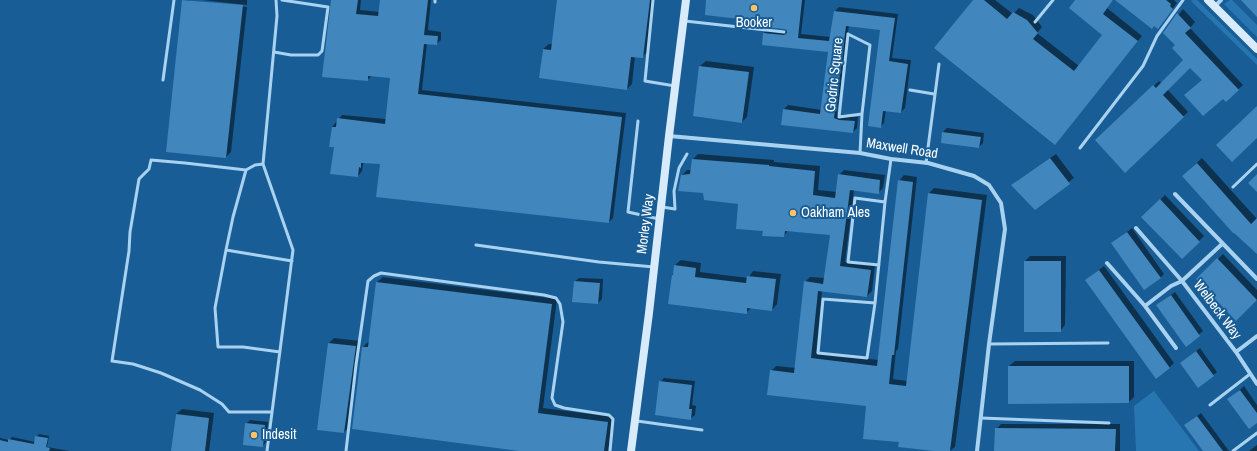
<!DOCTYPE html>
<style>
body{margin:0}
canvas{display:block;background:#185d95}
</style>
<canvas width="1257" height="451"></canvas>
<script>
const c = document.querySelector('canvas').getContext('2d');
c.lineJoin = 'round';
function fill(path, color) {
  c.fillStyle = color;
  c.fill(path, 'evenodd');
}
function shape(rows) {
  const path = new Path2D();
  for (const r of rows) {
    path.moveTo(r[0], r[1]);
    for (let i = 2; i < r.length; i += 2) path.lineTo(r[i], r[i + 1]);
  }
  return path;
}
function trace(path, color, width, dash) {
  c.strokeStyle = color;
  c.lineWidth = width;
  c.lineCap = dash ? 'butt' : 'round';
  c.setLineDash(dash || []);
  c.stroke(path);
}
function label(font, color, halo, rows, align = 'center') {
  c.font = font + ' "Archivo Narrow",sans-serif';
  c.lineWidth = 4;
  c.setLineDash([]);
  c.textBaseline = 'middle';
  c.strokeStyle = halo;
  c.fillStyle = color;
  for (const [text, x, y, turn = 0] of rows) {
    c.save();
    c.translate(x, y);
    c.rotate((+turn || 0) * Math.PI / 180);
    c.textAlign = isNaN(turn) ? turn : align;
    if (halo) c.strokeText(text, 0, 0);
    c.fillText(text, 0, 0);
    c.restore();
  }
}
const green = shape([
 [1193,0,1197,0,1257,59,1257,65,1191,1],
 [1230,0,1232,0,1257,25,1257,37,1224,4],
 [1154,391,1199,451,1136,451,1134,406]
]);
const shadow = shape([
 [183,0,247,7,231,152,226,157,167,151],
 [202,0,247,0,247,5],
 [332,0,361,0,360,10,380,12,381,0,431,0,428,30,441,32,441,40,436,44,427,43,422,90,626,113,613,218,609,222,381,163,365,162,363,164,362,171,358,176,335,146,332,127,342,115,386,119,391,77,372,76,367,80],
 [558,0,654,0,647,52,642,57,635,56,632,84,627,89,540,77,543,49,549,44,553,44],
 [707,0,805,0,801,34,831,37,835,11,839,7,898,14,892,58,911,60,905,108,901,112,886,110,884,123,880,127,881,29,849,25,837,114,843,117,858,117,857,128,853,132,784,109,788,105,822,110,829,51,764,33,768,29,790,32,785,28],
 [974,0,995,0,1013,14,1019,8,1033,15,1042,27,1037,33,1079,66,1104,35,1076,0,1113,0,1107,8,1142,36,1060,138],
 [1117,0,1174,0,1177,3,1158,28],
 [1183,9,1195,22,1190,28,1243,85,1226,101,1190,67,1167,89,1188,112,1125,171,1096,140,1159,81,1162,84,1184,60,1176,45,1164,33],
 [706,61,754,67,747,117,742,122,700,66],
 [947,128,984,133,983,143,979,147,943,132],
 [698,154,774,160,774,162,820,166,818,190,837,192,839,175,844,170,885,175,883,188,878,193,854,190,845,262,875,265,872,291,867,296,822,291,816,353,879,360,899,181,904,175,917,177,898,349,896,351,893,379,907,381,929,193,934,188,987,195,955,447,950,451,943,451,900,442,867,405,771,371,776,366,796,368,805,282,810,277,825,278,831,234,788,231,783,236,764,230,739,203,704,192,682,175,687,170,691,170,693,159],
 [1056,154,1074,178,1035,208,1013,185,1018,180],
 [1202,158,1257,219,1257,253,1188,171],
 [1165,195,1204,236,1182,258,1143,217],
 [1132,228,1164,274,1160,278,1112,244],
 [1223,254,1257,290,1257,300,1236,320,1197,279],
 [1030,256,1066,256,1065,325,1060,331,1025,261],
 [681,260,701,263,700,272,748,278,753,271,781,274,777,304,772,310,752,307,746,313,672,275,674,273,675,265],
 [1104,266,1174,363,1169,368,1086,280],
 [383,277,557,299,543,408,613,417,608,451,526,451,363,347,368,342,370,342,377,282],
 [579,278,603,279,602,299,598,303,575,281],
 [1175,292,1203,331,1186,345,1157,305],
 [334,338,360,341,349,427,344,432,329,343],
 [1200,348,1217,372,1198,387,1181,363],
 [1015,361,1134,361,1134,397,1129,402,1009,366],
 [664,378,695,381,692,405,696,406,695,415,691,418,660,382],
 [1244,386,1257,405,1257,422,1229,399],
 [182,409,214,413,209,451,172,451,176,414],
 [1201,413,1229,451,1204,451,1185,425],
 [250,420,268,422,266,442,263,446,246,424],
 [1001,424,1120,424,1120,451,995,451,996,429],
 [39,434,49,436,47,447,70,451,0,451,0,438,9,440,12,437,35,442,36,437],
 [1257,445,1257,451,1249,451]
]);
const building = shape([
 [182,0,243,5,226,158,166,152],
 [331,0,358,0,356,14,378,16,380,0,428,0,424,35,438,36,437,45,424,44,418,94,622,117,609,223,376,197,380,164,361,163,361,168,359,167,358,177,330,174,334,147,329,147,332,127,336,127,337,118,385,124,390,78,368,76,368,81,322,77],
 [557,0,650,0,643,58,631,57,627,90,539,78,543,49,551,50],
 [706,0,802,0,798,38,829,41,834,11,895,18,889,61,908,64,901,113,883,111,881,128,868,126,880,30,846,26,834,118,839,120,855,121,853,133,781,125,783,109,820,114,828,52,762,45,763,33,784,35,787,33,787,30,784,29,764,27,765,22,705,15],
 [973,0,984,0,1007,19,1013,12,1027,20,1038,33,1033,39,1074,71,1102,35,1069,8,1075,0,1113,0,1103,14,1138,41,1055,145,934,48],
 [1115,0,1166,0,1171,4,1170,6,1173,9,1158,29,1154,26,1152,29],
 [1241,0,1257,0,1257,17],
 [1177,13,1191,28,1185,33,1239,90,1226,102,1223,99,1203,116,1184,95,1202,80,1190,68,1163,95,1184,117,1125,173,1095,140,1153,85,1156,88,1183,60,1172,48,1175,45,1163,33],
 [699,66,749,72,742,123,693,116],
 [1257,106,1257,138,1232,162,1216,145],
 [942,132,981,137,979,148,941,143],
 [1050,158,1070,184,1035,210,1011,185],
 [692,159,769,165,769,166,815,171,813,195,835,198,838,174,880,180,879,194,850,190,840,266,871,270,867,297,818,291,811,358,877,366,898,180,913,182,894,355,892,355,889,384,906,386,928,193,982,200,950,451,934,451,898,447,899,442,863,439,866,406,767,395,770,370,794,373,804,281,823,284,830,235,785,231,784,237,762,236,763,231,736,229,738,204,704,200,703,193,678,191,681,175,690,174],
 [1197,163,1251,224,1257,218,1257,254,1234,233,1233,233,1182,176],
 [1257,174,1257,192,1248,183],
 [1160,199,1200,242,1182,259,1141,217],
 [1127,232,1161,278,1144,290,1111,243],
 [1217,258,1257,300,1236,321,1196,279],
 [1024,261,1061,261,1061,332,1024,332],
 [674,265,696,268,695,277,746,283,747,276,776,279,772,311,747,308,747,314,668,304,672,275,673,275],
 [1099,270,1170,368,1156,379,1085,280],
 [574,281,600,283,598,304,572,302],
 [376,282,552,304,538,413,608,422,604,451,519,451,352,429,362,347,368,347],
 [1171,295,1200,336,1186,347,1156,305],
 [328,343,356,346,344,433,317,430],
 [1196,351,1214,376,1198,388,1180,363],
 [1008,366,1129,366,1129,403,1008,404],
 [659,381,692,385,689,409,692,409,691,420,655,415],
 [1240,390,1257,413,1257,423,1249,429,1227,399],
 [176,414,209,418,205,451,171,451],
 [1197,416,1223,451,1203,451,1184,425],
 [245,423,265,425,263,447,243,445],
 [995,428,1116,429,1115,451,994,451],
 [35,436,48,438,46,447,50,448,49,451,0,451,0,440,8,442,8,439,34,444]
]);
const lane = shape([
 [653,0,645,81,675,86],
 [435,2,435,0],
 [685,21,784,32],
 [1035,22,1053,0],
 [848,34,870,45,862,114,839,117,848,34],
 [274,52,291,55,318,55,322,51,328,7,282,0],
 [163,80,174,0],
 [910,90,934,94],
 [638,121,628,212,659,219],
 [1080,148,1143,66,1157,36,1183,0],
 [860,153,862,114],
 [926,163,939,64],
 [263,164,277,16,276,0],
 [246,170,185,163,151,160,149,169,139,179,130,232,129,251,112,361,133,364,161,373,200,390,222,404,229,412,272,412],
 [1233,187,1257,164],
 [885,202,891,159],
 [662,207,675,209,674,191,679,168,687,154],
 [476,245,599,262,654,267],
 [226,250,292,261],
 [823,299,875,303,867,358,818,353,823,299],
 [875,303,885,202,855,198,848,262,879,265],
 [989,344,1108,343],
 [1210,405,1250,374],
 [981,418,1109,423],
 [637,421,702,430],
 [267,451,293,250,263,164,255,165,246,170,233,217,226,250,215,308,218,347,243,347,280,352],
 [346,451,356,365,368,281,374,276,381,273,544,295,556,298,560,304,563,322,552,398,555,405,564,408,609,415,613,419,610,451],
 [1233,451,1257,433]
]);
const street = shape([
 [1215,6,1221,0],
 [669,136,860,153,891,159,928,163,974,176,989,185,1001,203,1005,229,989,344,977,451],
 [1175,194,1257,279],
 [1136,228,1182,281,1236,352,1257,384],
 [1107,263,1145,306,1176,348],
 [1145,306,1171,286,1182,281,1222,244],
 [1236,352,1257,336]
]);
const secondary = shape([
 [1208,0,1257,49],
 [631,451,649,313,669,136,686,0]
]);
const markers = [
 [754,8,4,"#ffc269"],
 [793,213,4,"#ffc269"],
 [254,435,4,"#ffc269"]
];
const poiNames = [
 ["Booker",754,23,"center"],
 ["Oakham Ales",801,213],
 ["Indesit",262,435]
];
const streetNames = [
 ["Godric Square",835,75,-84],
 ["Maxwell Road",902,149,9],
 ["Morley Way",646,224,-83],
 ["Welbeck Way",1217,310,53]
];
fill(green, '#2876b1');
fill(shadow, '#0007');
fill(building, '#4186bc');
trace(lane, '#a9d2f0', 3);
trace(street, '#a9d2f0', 4);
trace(secondary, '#d8ebfb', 8);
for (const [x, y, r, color] of markers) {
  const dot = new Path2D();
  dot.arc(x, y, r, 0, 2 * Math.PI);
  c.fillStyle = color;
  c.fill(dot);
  trace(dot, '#185d95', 1.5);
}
label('14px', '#fff', '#185d95', poiNames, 'left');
label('14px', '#fff', '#185d95', streetNames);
</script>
